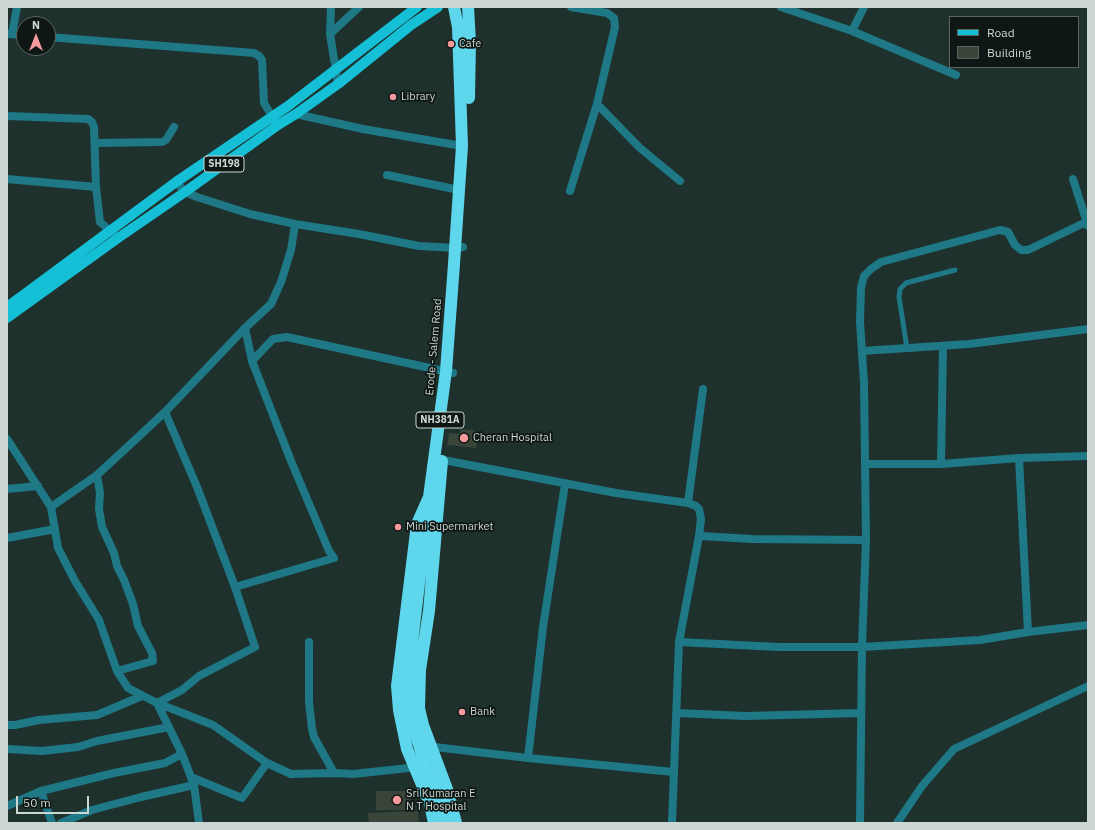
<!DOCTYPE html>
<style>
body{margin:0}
#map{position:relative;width:1095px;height:830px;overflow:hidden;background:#1e312d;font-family:"IBM Plex Sans",sans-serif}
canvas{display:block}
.frame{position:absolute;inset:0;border:8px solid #ccd7d4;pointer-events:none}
.legend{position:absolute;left:949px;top:16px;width:130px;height:52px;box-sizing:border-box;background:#0f1715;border:1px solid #5b6461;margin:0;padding:5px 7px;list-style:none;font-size:12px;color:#ccd7d4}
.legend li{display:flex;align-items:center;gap:8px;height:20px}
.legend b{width:20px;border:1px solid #5b6461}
.north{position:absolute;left:16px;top:16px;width:40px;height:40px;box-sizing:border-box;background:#0f1715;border:1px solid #5b6461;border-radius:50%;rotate:0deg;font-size:11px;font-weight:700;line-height:16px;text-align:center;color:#ccd7d4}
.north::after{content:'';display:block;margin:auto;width:14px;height:18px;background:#f59b9d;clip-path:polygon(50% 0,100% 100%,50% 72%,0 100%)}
.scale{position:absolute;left:16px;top:796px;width:73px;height:18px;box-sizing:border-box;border:2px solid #ccd7d4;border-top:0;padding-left:5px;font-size:12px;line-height:14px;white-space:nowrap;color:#ccd7d4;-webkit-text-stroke:3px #0f1715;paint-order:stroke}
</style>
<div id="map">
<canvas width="1095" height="830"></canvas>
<div class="frame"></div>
<ul class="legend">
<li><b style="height:5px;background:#15bfd6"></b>Road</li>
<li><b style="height:11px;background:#394539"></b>Building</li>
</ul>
<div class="north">N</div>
<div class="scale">50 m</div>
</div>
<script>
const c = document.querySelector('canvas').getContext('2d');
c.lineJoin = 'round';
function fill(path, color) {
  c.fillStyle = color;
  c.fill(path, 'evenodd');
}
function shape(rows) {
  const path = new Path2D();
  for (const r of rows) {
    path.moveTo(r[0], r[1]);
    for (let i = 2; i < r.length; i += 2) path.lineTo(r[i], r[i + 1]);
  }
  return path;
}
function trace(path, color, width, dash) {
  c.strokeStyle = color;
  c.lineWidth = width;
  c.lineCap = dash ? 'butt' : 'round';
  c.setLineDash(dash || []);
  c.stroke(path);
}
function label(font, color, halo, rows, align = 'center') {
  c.font = font + ' "IBM Plex Sans",sans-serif';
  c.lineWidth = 3.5;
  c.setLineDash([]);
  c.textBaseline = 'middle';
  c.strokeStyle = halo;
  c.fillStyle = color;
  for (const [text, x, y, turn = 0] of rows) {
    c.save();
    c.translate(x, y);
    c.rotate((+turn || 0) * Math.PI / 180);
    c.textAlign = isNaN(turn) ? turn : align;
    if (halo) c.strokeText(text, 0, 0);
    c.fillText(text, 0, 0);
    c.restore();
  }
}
const building = shape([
 [461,429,478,431,476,448,447,445,449,433,460,434],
 [376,791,410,791,410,810,376,810],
 [418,811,419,823,369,823,368,813]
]);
const lane = shape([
 [907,348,899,297,900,289,906,283,955,270]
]);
const street = shape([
 [331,7,330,34,338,84],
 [781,7,852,31,956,75],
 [852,31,864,7],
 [8,34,24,35],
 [12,34,17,7],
 [330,34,359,7],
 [48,37,254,53,259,56,262,60,264,103,275,121],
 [597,104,640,148,680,181],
 [296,114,363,129,462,146],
 [7,116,88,119,92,122,94,127,96,187],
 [95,143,162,142,166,140,174,127],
 [387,175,459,190],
 [7,179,96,187,100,222,114,234],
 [1073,179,1088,226],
 [176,182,185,192,197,197,250,214,295,224,359,234,419,246,455,248,463,247],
 [570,191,597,104,615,27,614,18,607,13,571,7],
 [862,351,969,344,1088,329],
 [252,361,273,339,287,337,453,373],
 [165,412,197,487,235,587,255,647,199,676,182,690,157,703,182,754,194,785,199,823],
 [7,439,51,507,58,548,75,581,99,620,117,671,128,688,157,703,213,725,267,763,291,774,334,773,353,774,418,767],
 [1019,458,1028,632],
 [438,459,616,493,688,503,696,506,699,509,701,519,699,536,679,642,672,823],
 [865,464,941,464,1019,458,1088,456],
 [941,464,943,346],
 [97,475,100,493,99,509,102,527,114,553,117,566,124,580,133,604,138,626,152,653,153,661,117,671],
 [7,489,38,486],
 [688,503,703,389],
 [51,507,97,475,136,439,165,412,245,328,271,304,281,282,291,250,295,224],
 [699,536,753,539,866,540],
 [7,538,55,529],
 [235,587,334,558,329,551,291,461,252,361,245,328],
 [309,642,309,702,312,729,314,737,334,773],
 [679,642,779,647,862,647,980,640,1028,632,1088,625],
 [677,713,745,716,861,713],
 [7,725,15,725,39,720,97,715,142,696],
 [426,746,528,758,674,772],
 [7,749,42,751,78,747,97,741,169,727],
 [528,758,543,627,565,484],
 [191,777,242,798,267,763],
 [41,791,52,823],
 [7,806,41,791,114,773,165,763,182,754],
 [61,823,92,810,141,797,194,785],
 [860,823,862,647,866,540,864,383,860,322,861,288,864,276,871,269,881,262,1000,230,1008,232,1015,245,1021,250,1028,250,1086,222],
 [897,823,922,786,954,749,1088,686]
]);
const primary = shape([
 [7,307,176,182,288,106,417,7],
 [7,318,118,238,185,192,278,125,296,114,338,84,411,25,438,7]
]);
const highway = shape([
 [468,7,470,42,469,98],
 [442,461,429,611,420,670,419,708,423,725,447,789,456,823],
 [409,668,428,508],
 [434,823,430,804,407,749,399,710,397,686,417,524,429,497,446,371,454,264,462,146,458,27,454,7]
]);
const highwayBridge = shape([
 [409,668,409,700,413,726,424,761,440,803,444,823]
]);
const markers = [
 [451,44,4,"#f59b9d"],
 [393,97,4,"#f59b9d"],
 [464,438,5,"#f59b9d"],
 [398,527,4,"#f59b9d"],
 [462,712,4,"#f59b9d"],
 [397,800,5,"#f59b9d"]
];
const shields = [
 [224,164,40],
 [440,420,48]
];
const shieldNames = [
 ["SH198",224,164],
 ["NH381A",440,420]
];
const poiNames = [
 ["Cafe",459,44],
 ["Library",401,97],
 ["Cheran Hospital",473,438],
 ["Mini Supermarket",406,527],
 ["Bank",470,712],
 ["Sri Kumaran E",406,794],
 ["N T Hospital",406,807]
];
const streetNames = [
 ["Erode - Salem Road",434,347,-85]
];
fill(building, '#394539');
trace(lane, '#1e7886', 5);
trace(street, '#1e7886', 8);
trace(primary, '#15bfd6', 10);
trace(highway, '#5ed6eb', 12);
trace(highwayBridge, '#5ed6eb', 12);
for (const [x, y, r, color] of markers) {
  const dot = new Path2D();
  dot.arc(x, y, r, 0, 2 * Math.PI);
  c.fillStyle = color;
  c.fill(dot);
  trace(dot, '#0f1715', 1.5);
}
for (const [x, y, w] of shields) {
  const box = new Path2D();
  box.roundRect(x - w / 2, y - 8, w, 16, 3);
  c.fillStyle = '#0f1715';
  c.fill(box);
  trace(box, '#ccd7d4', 1);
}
label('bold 10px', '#ccd7d4', null, shieldNames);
label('11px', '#ccd7d4', '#0f1715', poiNames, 'left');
label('11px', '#ccd7d4', '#0f1715', streetNames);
</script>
